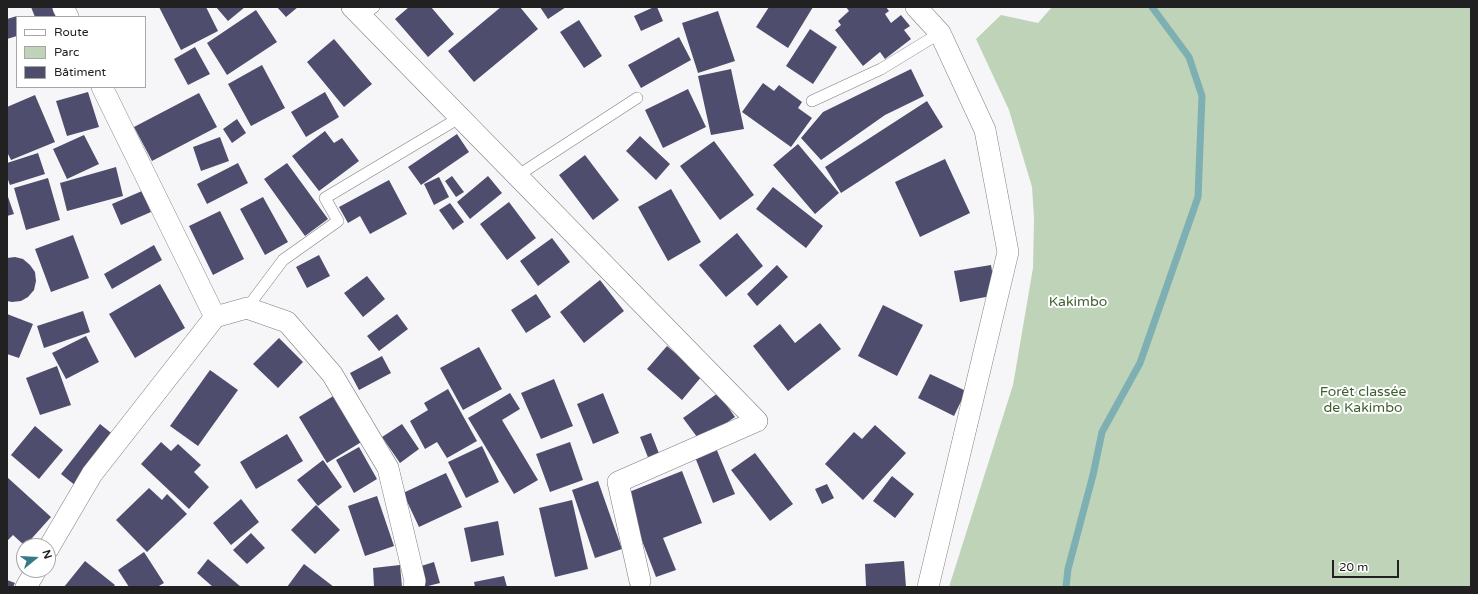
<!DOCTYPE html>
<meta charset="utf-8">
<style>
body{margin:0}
#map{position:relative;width:1478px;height:594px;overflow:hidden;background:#f6f6f9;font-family:"Varela Round",sans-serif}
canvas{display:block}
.frame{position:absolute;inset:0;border:8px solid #212122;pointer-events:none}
.legend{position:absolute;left:16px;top:16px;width:130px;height:72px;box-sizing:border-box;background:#fff;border:1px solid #a6a6a7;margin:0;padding:5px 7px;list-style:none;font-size:12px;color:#212122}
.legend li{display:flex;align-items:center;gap:8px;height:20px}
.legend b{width:20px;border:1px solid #a6a6a7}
.north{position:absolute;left:16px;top:538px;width:40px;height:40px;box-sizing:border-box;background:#fff;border:1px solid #a6a6a7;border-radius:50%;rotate:72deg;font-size:11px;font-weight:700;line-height:16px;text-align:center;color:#212122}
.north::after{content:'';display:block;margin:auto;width:14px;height:18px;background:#367a89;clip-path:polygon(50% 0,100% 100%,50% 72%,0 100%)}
.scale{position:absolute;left:1332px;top:560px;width:67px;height:18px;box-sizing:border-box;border:2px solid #212122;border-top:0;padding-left:5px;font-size:12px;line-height:14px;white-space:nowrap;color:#212122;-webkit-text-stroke:3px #fff;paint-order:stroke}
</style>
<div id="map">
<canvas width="1478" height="594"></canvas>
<div class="frame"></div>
<ul class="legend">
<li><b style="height:5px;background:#fff"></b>Route</li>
<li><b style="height:11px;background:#bfd3b8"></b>Parc</li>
<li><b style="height:11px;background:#4f4d6d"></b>Bâtiment</li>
</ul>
<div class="north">N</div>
<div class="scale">20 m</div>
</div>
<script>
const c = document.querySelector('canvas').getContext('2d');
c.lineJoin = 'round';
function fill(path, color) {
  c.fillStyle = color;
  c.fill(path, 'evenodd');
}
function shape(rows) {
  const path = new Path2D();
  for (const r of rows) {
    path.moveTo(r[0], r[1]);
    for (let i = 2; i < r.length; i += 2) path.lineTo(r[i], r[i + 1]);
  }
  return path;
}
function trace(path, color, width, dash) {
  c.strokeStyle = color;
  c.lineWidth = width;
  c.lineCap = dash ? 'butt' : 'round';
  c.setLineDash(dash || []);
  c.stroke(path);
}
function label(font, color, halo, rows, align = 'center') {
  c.font = font + ' "Varela Round",sans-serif';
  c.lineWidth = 4;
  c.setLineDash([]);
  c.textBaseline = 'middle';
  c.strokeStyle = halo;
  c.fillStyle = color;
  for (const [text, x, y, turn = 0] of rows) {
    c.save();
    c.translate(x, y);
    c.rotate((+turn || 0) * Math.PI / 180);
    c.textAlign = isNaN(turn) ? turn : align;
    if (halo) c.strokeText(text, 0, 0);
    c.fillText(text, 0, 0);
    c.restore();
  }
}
const green = shape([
 [1052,7,1471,7,1471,587,949,587,1013,385,1033,268,1034,218,1032,187,1009,110,976,39,1001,15,1038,23]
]);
const stream = shape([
 [1066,587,1068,569,1093,475,1102,432,1140,363,1198,197,1202,96,1189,57,1152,7]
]);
const building = shape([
 [31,7,56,7,59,17,35,17],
 [159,7,206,7,218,31,181,50],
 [216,7,245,7,228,21],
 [277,7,298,7,286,17],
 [409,7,431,7,454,34,428,57,395,19],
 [501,7,520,7,538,29,474,82,448,51],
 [540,7,566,7,548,19],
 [654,7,657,7,663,21,641,31,634,16],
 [769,7,813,7,788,48,756,27],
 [846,7,886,7,889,11,885,14,891,23,901,15,910,26,904,30,911,39,885,59,880,52,863,66,835,30,841,25,838,21,849,11],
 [256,10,277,42,227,75,207,43],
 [718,11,735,61,698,73,682,23],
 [17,16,17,36,7,39,7,19],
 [579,20,602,56,584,68,560,32],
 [810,29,837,47,813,84,786,66],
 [679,37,691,60,641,88,628,65],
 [334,39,372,84,344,107,307,62],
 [195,47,210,74,188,85,174,59],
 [262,65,285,108,251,126,228,84],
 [731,69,744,129,711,135,698,76],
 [911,69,924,96,885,115,821,160,801,138,823,112],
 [763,83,774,91,779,85,802,102,798,108,812,118,791,147,742,112],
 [688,89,706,127,663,148,645,110],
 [88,92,99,127,67,136,56,101],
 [325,92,339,117,306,137,291,112],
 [199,93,217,127,152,161,134,127],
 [35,95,55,142,11,160,7,152,7,107],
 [927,101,943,127,841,193,825,167],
 [237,119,246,133,232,143,223,129],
 [325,131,334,143,342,138,359,161,319,191,292,156],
 [457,134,469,152,421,185,408,167],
 [84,135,99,164,67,179,53,149],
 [640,136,670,164,656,180,626,151],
 [220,137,229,161,201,171,193,147],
 [714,141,754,195,720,220,680,166],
 [798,144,839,193,815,214,773,165],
 [38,153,45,174,10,185,7,177,7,163],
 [585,155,619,200,593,220,559,175],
 [945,159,970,213,920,237,895,182],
 [238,163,248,183,207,204,197,184],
 [287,163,328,219,305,236,264,179],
 [116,167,123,196,67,211,60,183],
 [452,176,464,192,456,197,445,181],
 [488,176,502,193,470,219,457,202],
 [439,177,449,197,434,205,424,184],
 [48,178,60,220,26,230,14,188],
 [389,180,407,214,370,234,360,216,348,223,339,207],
 [773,187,823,226,806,248,756,209],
 [671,189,701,242,668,261,638,207],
 [142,191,151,212,121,225,112,204],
 [7,194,14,214,7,216],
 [263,197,288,242,265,255,240,209],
 [509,202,536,238,507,260,480,224],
 [450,203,464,222,453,230,439,210],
 [220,211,244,259,213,275,189,226],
 [737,233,763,266,726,297,699,265],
 [73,235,89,278,51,292,35,249],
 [552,238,570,262,538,286,520,261],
 [154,245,162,260,112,289,104,274],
 [319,255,330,276,307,288,296,267],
 [15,257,23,259,30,265,35,272,36,281,34,290,28,297,21,301,12,302,7,301,7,258],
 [777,265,788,277,757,306,747,294],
 [991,265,996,295,960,302,954,271],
 [367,276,385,299,363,317,344,293],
 [600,280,624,311,584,343,560,312],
 [160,284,185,328,135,358,109,314],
 [536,294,551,317,526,333,511,310],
 [883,305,923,325,897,376,858,356],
 [83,311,90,332,44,348,37,326],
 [7,314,33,324,19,358,7,354],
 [397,314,408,329,379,351,367,336],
 [820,323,841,349,788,391,753,346,780,324,795,343],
 [86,336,99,362,66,379,52,353],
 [279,338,303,362,278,388,253,364],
 [667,346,702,376,682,400,647,369],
 [479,347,502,389,463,410,440,368],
 [382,356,391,373,359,390,350,373],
 [57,366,71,405,40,415,26,378],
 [210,370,238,390,198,446,170,426],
 [930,374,966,391,954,416,918,398],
 [554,379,573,426,541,439,521,393],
 [448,389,477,441,447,458,437,442,425,449,410,421,428,410,424,403],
 [510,393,520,409,502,420,538,480,514,494,468,418],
 [603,393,619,433,593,444,577,404],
 [718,393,735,417,700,441,683,418],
 [335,395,363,441,327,463,299,417],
 [100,424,115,436,76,486,61,474],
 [402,424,419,449,400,463,382,437],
 [875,425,906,453,863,500,825,464,854,432,862,439],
 [35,426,63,450,39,479,11,455],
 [651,433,660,456,649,460,640,437],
 [287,434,303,461,256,489,240,462],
 [161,442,171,451,178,444,201,465,194,472,209,487,189,509,141,464],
 [570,442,583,480,550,492,536,454],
 [482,446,499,482,466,498,448,462],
 [359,447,377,479,354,493,336,460],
 [716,448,735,494,713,503,695,457],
 [755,453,793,504,770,521,731,470],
 [323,460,342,487,318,506,297,480],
 [682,471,702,523,663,538,676,570,656,577,624,494],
 [446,473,462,507,419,527,403,493],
 [892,476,914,494,895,518,873,501],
 [7,477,51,517,25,546,13,535,7,541],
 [598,481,622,549,595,558,572,490],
 [827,484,834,498,822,504,815,489],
 [149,488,162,500,167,494,187,514,147,552,116,520],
 [377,496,394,546,365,556,348,506],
 [241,499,259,522,231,545,213,523],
 [572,500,588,569,555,577,539,508],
 [316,505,340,530,315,554,291,530],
 [498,521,504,555,471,562,464,528],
 [251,533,265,548,247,564,233,550],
 [144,552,164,583,157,587,129,587,118,570],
 [208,559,241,587,213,587,197,573],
 [85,561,115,585,113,587,64,587],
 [904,561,906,587,866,587,865,564],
 [434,562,440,583,424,587,418,567],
 [304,564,334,587,287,587],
 [400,565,402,587,374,587,373,568],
 [504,576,507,587,475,587,474,582],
 [7,580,15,583,13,587,7,587]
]);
const service = shape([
 [361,17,374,7],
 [812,101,881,69,940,33],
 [517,176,637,98],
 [247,308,283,260,338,221,325,198,459,118]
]);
const minor = shape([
 [63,7,68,17],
 [352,7,757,421,618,482,640,581],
 [916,7,940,33,985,130,1008,252,928,587],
 [215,317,247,308,287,322,332,374,388,468,415,581,414,587],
 [48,549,92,474,215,317,102,87],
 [26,587,36,570]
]);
const parkNames = [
 ["Kakimbo",1078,302],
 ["Forêt classée",1363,392],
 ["de Kakimbo",1363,408]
];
fill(green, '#bfd3b8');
trace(stream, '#7eafb3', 7);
fill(building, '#4f4d6d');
trace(service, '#7d7d80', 12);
trace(minor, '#7d7d80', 22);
trace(service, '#fff', 11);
trace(minor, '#fff', 21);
label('14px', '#3f5f30', '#fff', parkNames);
</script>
